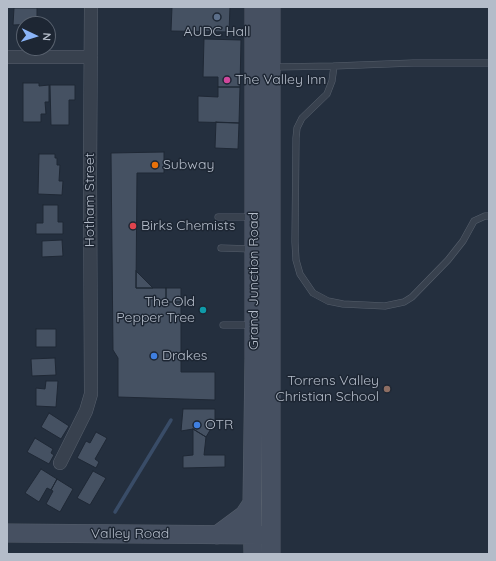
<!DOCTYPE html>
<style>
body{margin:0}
#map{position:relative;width:496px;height:561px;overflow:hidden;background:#242f3e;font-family:Quicksand,sans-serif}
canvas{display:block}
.frame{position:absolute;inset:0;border:8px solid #b4bcc9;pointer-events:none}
.north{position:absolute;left:16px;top:16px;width:40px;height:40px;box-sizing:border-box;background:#1d2633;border:1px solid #59626f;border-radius:50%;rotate:94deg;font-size:11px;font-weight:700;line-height:16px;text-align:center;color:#b4bcc9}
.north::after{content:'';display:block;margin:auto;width:14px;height:18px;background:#8ab4f8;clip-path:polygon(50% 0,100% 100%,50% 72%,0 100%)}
</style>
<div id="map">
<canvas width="496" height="561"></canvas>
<div class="frame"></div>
<div class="north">N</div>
</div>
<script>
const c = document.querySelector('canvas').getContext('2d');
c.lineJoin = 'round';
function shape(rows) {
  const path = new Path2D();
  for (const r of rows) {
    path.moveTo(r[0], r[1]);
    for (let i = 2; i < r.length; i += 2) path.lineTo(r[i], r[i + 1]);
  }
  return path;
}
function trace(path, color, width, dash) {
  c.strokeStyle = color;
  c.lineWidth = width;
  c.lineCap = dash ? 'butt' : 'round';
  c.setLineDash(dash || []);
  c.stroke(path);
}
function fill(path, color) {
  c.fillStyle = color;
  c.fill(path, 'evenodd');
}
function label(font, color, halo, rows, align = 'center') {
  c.font = font + ' Quicksand,sans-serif';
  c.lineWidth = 3;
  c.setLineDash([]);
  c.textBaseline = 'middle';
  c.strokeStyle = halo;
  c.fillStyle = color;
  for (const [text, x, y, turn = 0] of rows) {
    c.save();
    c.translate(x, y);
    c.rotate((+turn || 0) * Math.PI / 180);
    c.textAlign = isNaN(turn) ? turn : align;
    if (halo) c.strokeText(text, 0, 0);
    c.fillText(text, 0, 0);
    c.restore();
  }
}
const stream = shape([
 [115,512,171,420]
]);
const building = shape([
 [172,7,230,7,229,32,171,31,172,7],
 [14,8,37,8,37,24,13,25,14,8],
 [204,39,241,40,240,87,218,87,218,77,203,77,204,39],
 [23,83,39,83,39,86,49,85,49,102,45,102,46,114,41,114,41,122,23,122,23,83],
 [50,85,75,85,75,100,69,100,69,125,51,125,50,85],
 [218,87,240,87,239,123,198,122,198,96,218,97,218,87],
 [216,122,239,123,238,149,215,148,216,122],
 [164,152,164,173,137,173,136,288,166,288,166,302,181,302,181,372,215,372,215,400,118,397,118,358,113,350,111,153,164,152],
 [39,154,55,154,55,158,57,158,57,165,60,165,59,181,63,181,62,195,38,194,39,154],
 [43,205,58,205,58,222,63,222,63,234,36,234,36,223,43,223,43,205],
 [62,240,63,256,42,257,42,241,62,240],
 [136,271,153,288,136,288,136,271],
 [166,288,181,288,181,302,166,302,166,288],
 [36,329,56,329,56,347,36,347,36,329],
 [55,358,56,375,32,376,31,359,55,358],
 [46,381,58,381,56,407,36,406,36,388,45,389,46,381],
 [183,409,215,409,215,422,206,437,193,429,181,431,183,409],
 [49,413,69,426,61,439,41,427,49,413],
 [193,429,206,437,204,455,225,455,225,467,183,468,183,456,193,455,193,429],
 [96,432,107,438,95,459,99,462,96,468,77,458,86,441,90,443,96,432],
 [35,438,53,449,51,453,54,455,49,464,27,452,35,438],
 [41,469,57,479,51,490,47,488,39,502,25,493,41,469],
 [93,471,106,478,90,505,77,498,93,471],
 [57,479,73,489,60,512,46,504,53,491,51,490,57,479]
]);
const lane = shape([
 [334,66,332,81,327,94,302,118,297,128,296,138,295,242,296,260,300,274,313,293,328,301,343,304,385,306,404,302,412,297,448,260,463,241,474,221,485,216,489,216],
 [273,67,334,66,413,63,489,63],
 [218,217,252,217],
 [221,248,253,249],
 [223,325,252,325]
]);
const street = shape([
 [7,57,91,57],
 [60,463,86,411,91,394,90,176,91,7]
]);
const secondary = shape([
 [271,7,271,554],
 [7,533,264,535],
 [217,535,244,515,252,503],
 [253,554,252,503,254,358,254,7]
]);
const markers = [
 [217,17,4,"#5c6f8a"],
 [227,80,4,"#d1479c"],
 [155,165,4,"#e8710a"],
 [133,226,4,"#e0444e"],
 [203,310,4,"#0f9aa8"],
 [154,356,4,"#3f7fe0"],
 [387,389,4,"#8d6e63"],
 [197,425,4,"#3f7fe0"]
];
const poiNames = [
 ["AUDC Hall",217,32,"center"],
 ["The Valley Inn",235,80],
 ["Subway",163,165],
 ["Birks Chemists",141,226],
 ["The Old",195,302,"right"],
 ["Pepper Tree",195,318,"right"],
 ["Drakes",162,356],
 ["Torrens Valley",379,381,"right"],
 ["Christian School",379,397,"right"],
 ["OTR",205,425]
];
const streetNames = [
 ["Hotham Street",90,200,-90],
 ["Grand Junction Road",254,281,-90],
 ["Valley Road",130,534]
];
trace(stream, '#394c67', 3.5);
fill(building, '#455162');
trace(building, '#1f2835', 1);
trace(lane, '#565f6c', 7);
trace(street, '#565f6c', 14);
trace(secondary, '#565f6c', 19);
trace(lane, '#38414e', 6);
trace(street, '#38414e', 13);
trace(secondary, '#465061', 18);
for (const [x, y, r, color] of markers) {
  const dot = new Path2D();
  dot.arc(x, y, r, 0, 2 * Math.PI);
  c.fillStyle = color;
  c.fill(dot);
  trace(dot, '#1d2633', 1.5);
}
label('14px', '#b4bcc9', '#1d2633', poiNames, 'left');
label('14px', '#b4bcc9', '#1d2633', streetNames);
</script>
